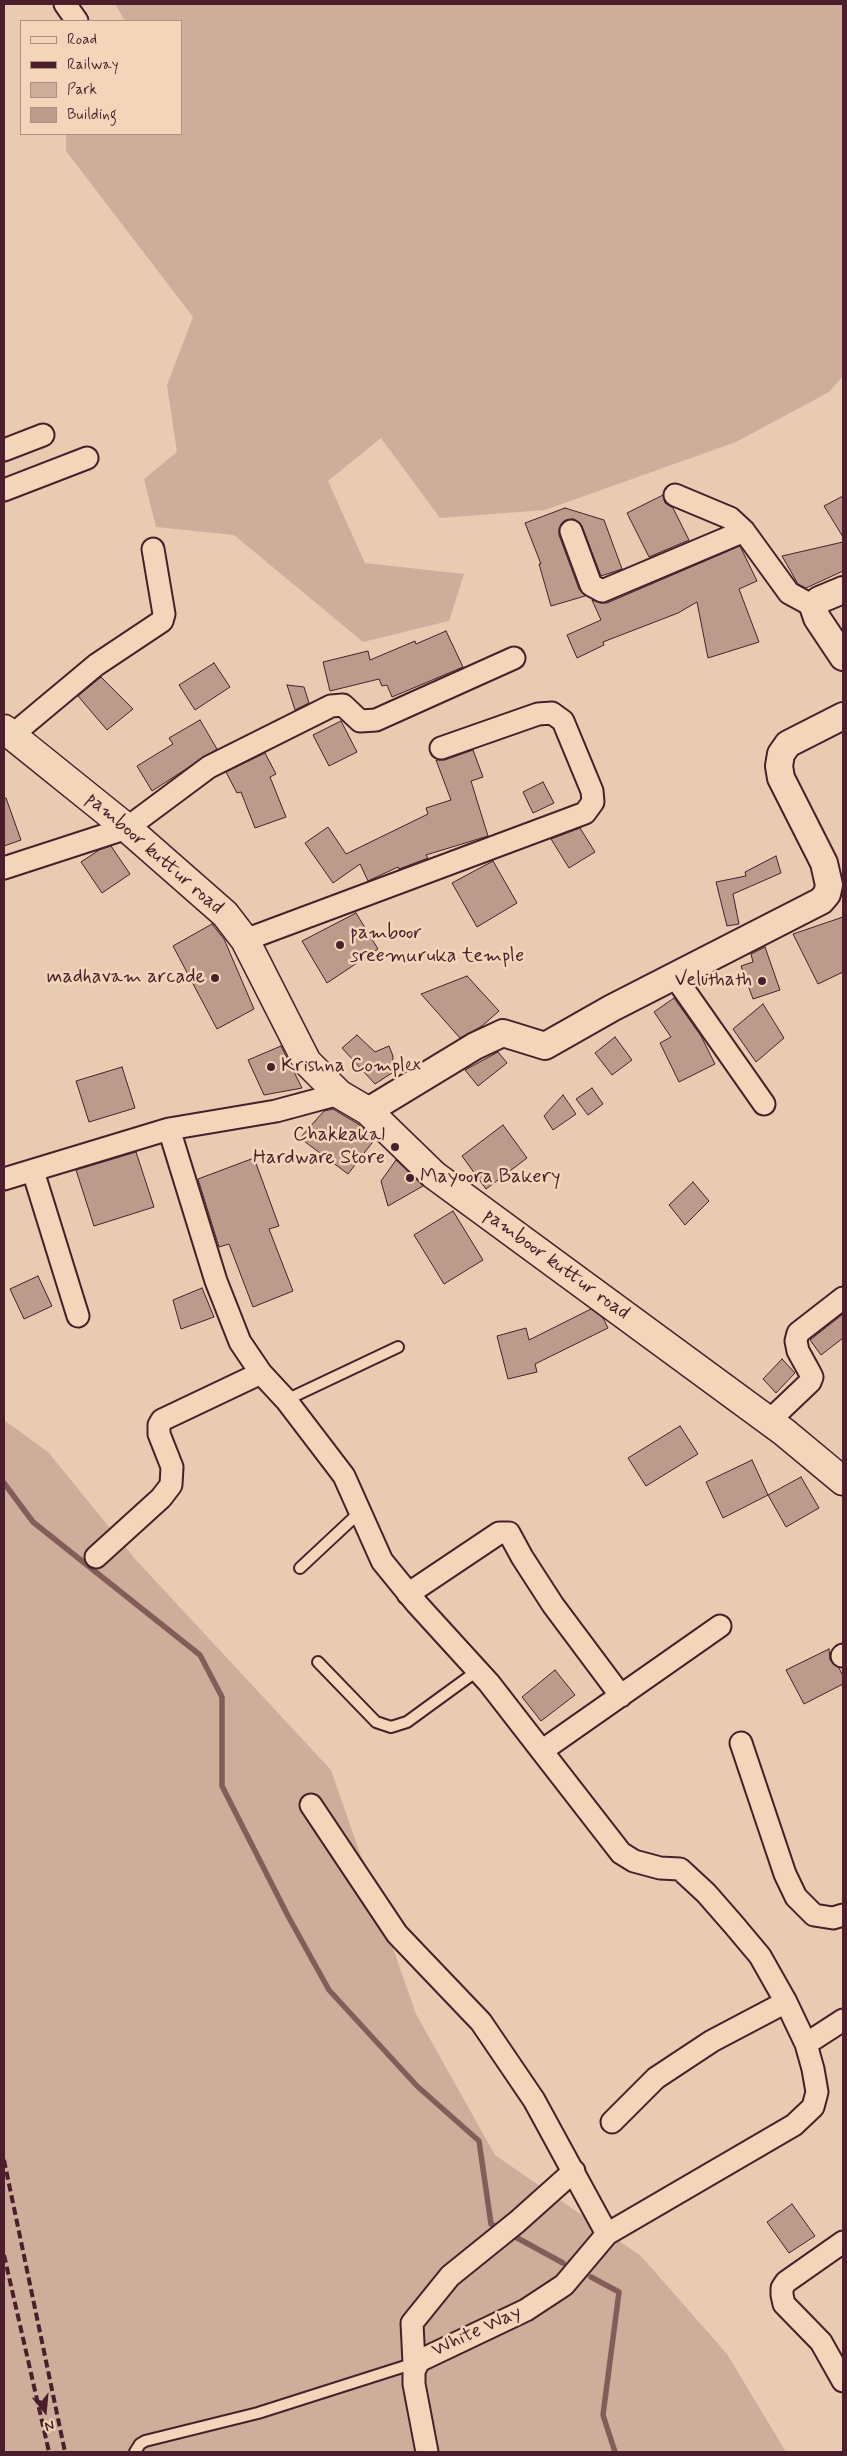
<!DOCTYPE html>
<style>
body{margin:0}
#map{position:relative;width:847px;height:2456px;overflow:hidden;background:#e9cbb1;font-family:Mynerve,sans-serif}
canvas{display:block}
.frame{position:absolute;inset:0;border:5px solid #4a1f2b;pointer-events:none}
.legend{position:absolute;left:20px;top:20px;width:162px;height:115px;box-sizing:border-box;background:#f3d6b9;border:1px solid #af8d80;margin:0;padding:6px 9px;list-style:none;font-size:15px;color:#4a1f2b}
.legend li{display:flex;align-items:center;gap:10px;height:25px}
.legend b{width:25px;border:1px solid #af8d80}
.north{position:absolute;left:20px;top:2386px;width:50px;height:50px;-webkit-text-stroke:4px #f3d6b9;paint-order:stroke;rotate:163deg;font-size:14px;font-weight:700;line-height:20px;text-align:center;color:#4a1f2b}
.north::after{content:'';display:block;margin:auto;width:18px;height:22px;background:#4a1f2b;clip-path:polygon(50% 0,100% 100%,50% 72%,0 100%)}
</style>
<div id="map">
<canvas width="847" height="2456"></canvas>
<div class="frame"></div>
<ul class="legend">
<li><b style="height:6px;background:#f3d6b9"></b>Road</li>
<li><b style="height:6px;background:#4a1f2b"></b>Railway</li>
<li><b style="height:14px;background:#ceae9a"></b>Park</li>
<li><b style="height:14px;background:#bc9a8c"></b>Building</li>
</ul>
<div class="north">N</div>
</div>
<script>
const c = document.querySelector('canvas').getContext('2d');
c.lineJoin = 'round';
function fill(path, color) {
  c.fillStyle = color;
  c.fill(path, 'evenodd');
}
function shape(rows) {
  const path = new Path2D();
  for (const r of rows) {
    path.moveTo(r[0], r[1]);
    for (let i = 2; i < r.length; i += 2) path.lineTo(r[i], r[i + 1]);
  }
  return path;
}
function trace(path, color, width, dash) {
  c.strokeStyle = color;
  c.lineWidth = width;
  c.lineCap = dash ? 'butt' : 'round';
  c.setLineDash(dash || []);
  c.stroke(path);
}
function label(font, color, halo, rows, align = 'center') {
  c.font = font + ' Mynerve,sans-serif';
  c.lineWidth = 5;
  c.setLineDash([]);
  c.textBaseline = 'middle';
  c.strokeStyle = halo;
  c.fillStyle = color;
  for (const [text, x, y, turn = 0] of rows) {
    c.save();
    c.translate(x, y);
    c.rotate((+turn || 0) * Math.PI / 180);
    c.textAlign = isNaN(turn) ? turn : align;
    if (halo) c.strokeText(text, 0, 0);
    c.fillText(text, 0, 0);
    c.restore();
  }
}
const green = shape([
 [115,4,843,4,843,376,829,392,736,442,545,510,440,518,381,438,328,481,365,563,464,574,449,621,363,642,234,535,156,527,144,479,177,452,167,385,193,317,66,151,66,134,181,134,181,21,125,21],
 [4,1420,48,1452,136,1560,331,1770,416,2014,495,2155,641,2256,727,2354,786,2452,4,2452]
]);
const stream = shape([
 [4,1483,33,1522,200,1655,222,1697,222,1786,288,1916,329,1990,417,2086,479,2141,491,2224,500,2229],
 [510,2234,563,2263],
 [591,2277,619,2292,603,2415,615,2452]
]);
const building = shape([
 [663,495,665,503,673,508,689,540,649,557,627,513,663,495],
 [843,496,843,537,824,506,843,496],
 [565,508,604,520,622,569,601,576,582,526,574,519,566,520,559,528,559,535,579,589,585,596,551,606,539,564,541,564,525,523,565,508],
 [843,542,843,571,806,588,798,584,782,556,843,542],
 [740,546,757,581,739,589,759,642,708,658,697,602,678,613,603,642,604,645,577,658,567,635,601,620,592,600,601,603,607,603,740,546],
 [446,631,463,667,392,697,387,685,382,686,379,679,330,691,323,662,368,651,370,660,415,641,416,644,446,631],
 [214,663,230,687,195,710,179,685,214,663],
 [101,677,133,709,107,730,78,696,101,677],
 [287,685,304,687,309,703,295,710,287,685],
 [200,720,217,749,152,791,137,766,173,744,169,738,200,720],
 [341,721,357,752,329,766,313,735,341,721],
 [473,750,483,777,471,781,488,836,426,855,428,858,399,869,398,867,368,881,360,864,333,883,305,843,328,827,346,854,428,814,426,808,451,800,436,760,445,760,473,750],
 [265,753,276,774,270,777,286,817,255,828,241,792,237,793,226,772,265,753],
 [543,782,554,803,533,813,523,792,543,782],
 [4,798,6,798,21,840,4,846,4,798],
 [580,828,595,852,569,868,551,839,580,828],
 [111,846,130,874,102,893,81,862,99,850,111,846],
 [776,856,781,873,733,894,739,924,727,926,716,882,746,876,745,872,776,856],
 [493,861,517,903,477,927,452,883,493,861],
 [356,913,378,949,327,983,302,941,356,913],
 [843,917,843,972,818,984,793,934,843,917],
 [212,924,224,939,254,1009,217,1029,173,946,212,924],
 [765,947,780,990,753,999,741,966,753,962,751,954,765,947],
 [467,976,499,1011,482,1026,460,1038,421,994,467,976],
 [674,998,701,1036,715,1064,679,1082,660,1043,671,1037,654,1012,674,998],
 [763,1004,784,1038,756,1062,733,1029,763,1004],
 [357,1035,375,1052,389,1046,393,1056,392,1073,375,1084,342,1048,357,1035],
 [615,1037,632,1060,612,1075,595,1053,615,1037],
 [281,1046,302,1088,264,1095,248,1060,281,1046],
 [498,1052,507,1063,478,1086,465,1070,498,1052],
 [122,1067,135,1108,89,1122,76,1081,122,1067],
 [592,1088,603,1104,588,1115,576,1099,592,1088],
 [563,1095,576,1114,553,1130,544,1116,563,1095],
 [333,1109,358,1124,375,1139,348,1174,300,1138,324,1111,333,1109],
 [503,1125,527,1158,486,1189,462,1156,503,1125],
 [136,1152,154,1207,94,1226,76,1170,136,1152],
 [254,1158,279,1226,269,1229,293,1291,253,1307,229,1244,219,1247,198,1179,254,1158],
 [396,1160,423,1186,388,1206,381,1181,396,1160],
 [693,1182,709,1201,685,1225,669,1205,693,1182],
 [453,1211,483,1260,444,1284,414,1235,453,1211],
 [38,1276,52,1306,24,1319,10,1289,38,1276],
 [202,1288,214,1317,181,1329,173,1300,202,1288],
 [591,1309,603,1318,608,1328,535,1364,537,1372,508,1379,497,1336,526,1328,529,1340,591,1309],
 [843,1314,843,1338,821,1355,810,1340,843,1314],
 [782,1359,795,1373,776,1393,763,1379,782,1359],
 [680,1426,698,1454,646,1486,628,1458,680,1426],
 [752,1460,768,1495,723,1518,706,1482,752,1460],
 [801,1477,819,1508,786,1527,768,1495,801,1477],
 [829,1649,830,1660,839,1668,843,1676,843,1684,804,1704,786,1670,829,1649],
 [555,1670,575,1695,541,1721,522,1697,555,1670],
 [792,2204,815,2236,789,2253,767,2222,792,2204]
]);
const service = shape([
 [286,1400,398,1347],
 [300,1568,361,1511],
 [318,1662,376,1722,391,1727,407,1722,477,1671],
 [135,2452,140,2444,145,2441,258,2413,415,2363]
]);
const minor = shape([
 [65,4,77,21],
 [4,450,43,435],
 [4,490,87,458],
 [675,495,730,518,744,531,789,593,813,606],
 [571,531,591,585,602,591,744,531],
 [11,736,96,665,162,621,164,614,153,549],
 [4,868,127,828,209,767,331,706,343,705,360,721,376,720,514,658],
 [245,940,569,819,585,813,593,802,592,791,563,721,552,713,538,714,441,748],
 [675,977,764,1104],
 [169,1129,216,1281,240,1342,261,1373,286,1400,344,1476,382,1561,417,1604,489,1683,621,1853,634,1861,660,1868,680,1869,706,1893,734,1925,760,1956,786,2002,806,2044,813,2069,817,2092,813,2107,794,2125,607,2234,564,2285,526,2310,419,2361,414,2371,414,2384,427,2452],
 [33,1171,78,1316],
 [4,1179,169,1129,276,1111,339,1094],
 [769,1421,810,1382,812,1377,809,1371,798,1351,796,1341,798,1333,843,1298],
 [96,1557,161,1498,171,1485,172,1467,159,1434,159,1425,162,1420,261,1373],
 [408,1594,499,1533,509,1533,522,1557,553,1605,621,1696],
 [842,1656,843,1655],
 [741,1743,785,1874,796,1897,814,1915,833,1918,843,1915],
 [543,1750,720,1626],
 [311,1805,397,1934,481,2022,534,2100,607,2234],
 [806,2044,843,2020],
 [612,2122,656,2078,712,2041,786,2002],
 [843,2242,786,2282,782,2288,782,2295,784,2304,821,2342,843,2381],
 [414,2363,412,2323,450,2276,517,2222,574,2171]
]);
const tertiary = shape([
 [843,590,819,600,813,606,817,618,843,657],
 [368,1111,475,1046,503,1033,545,1046,612,1008,821,901,827,894,829,885,824,863,781,778,779,766,781,754,788,744,843,716]
]);
const secondary = shape([
 [4,729,127,828,225,914,245,940,307,1062,339,1094,368,1111,434,1175,784,1432,843,1481]
]);
const rail = shape([
 [4,2160,65,2452],
 [4,2255,49,2452]
]);
const markers = [
 [340,945,5,"#4a1f2b"],
 [215,978,5,"#4a1f2b"],
 [762,981,5,"#4a1f2b"],
 [271,1067,5,"#4a1f2b"],
 [395,1147,5,"#4a1f2b"],
 [410,1178,5,"#4a1f2b"]
];
const streetNames = [
 ["pamboor kuttur road",154,854,41],
 ["pamboor kuttur road",556,1265,36],
 ["White Way",477,2332,-25]
];
const poiNames = [
 ["pamboor",350,934],
 ["sreemuruka temple",350,957],
 ["madhavam arcade",205,978,"right"],
 ["Veluthath",752,981,"right"],
 ["Krishna Complex",281,1067],
 ["Chakkakal",385,1136,"right"],
 ["Hardware Store",385,1159,"right"],
 ["Mayoora Bakery",420,1178]
];
fill(green, '#ceae9a');
trace(stream, '#845d5b', 5.5);
fill(building, '#bc9a8c');
trace(building, '#4a1f2b', 1);
trace(service, '#4a1f2b', 14);
trace(minor, '#4a1f2b', 25);
trace(tertiary, '#4a1f2b', 30);
trace(secondary, '#4a1f2b', 31);
trace(service, '#f3d6b9', 10);
trace(minor, '#f3d6b9', 21);
trace(tertiary, '#f3d6b9', 26);
trace(secondary, '#f3d6b9', 28);
trace(rail, '#4a1f2b', 4, [8, 4]);
for (const [x, y, r, color] of markers) {
  const dot = new Path2D();
  dot.arc(x, y, r, 0, 2 * Math.PI);
  c.fillStyle = color;
  c.fill(dot);
  trace(dot, '#f3d6b9', 2);
}
label('20px', '#4a1f2b', '#f3d6b9', streetNames);
label('20px', '#4a1f2b', '#f3d6b9', poiNames, 'left');
</script>
